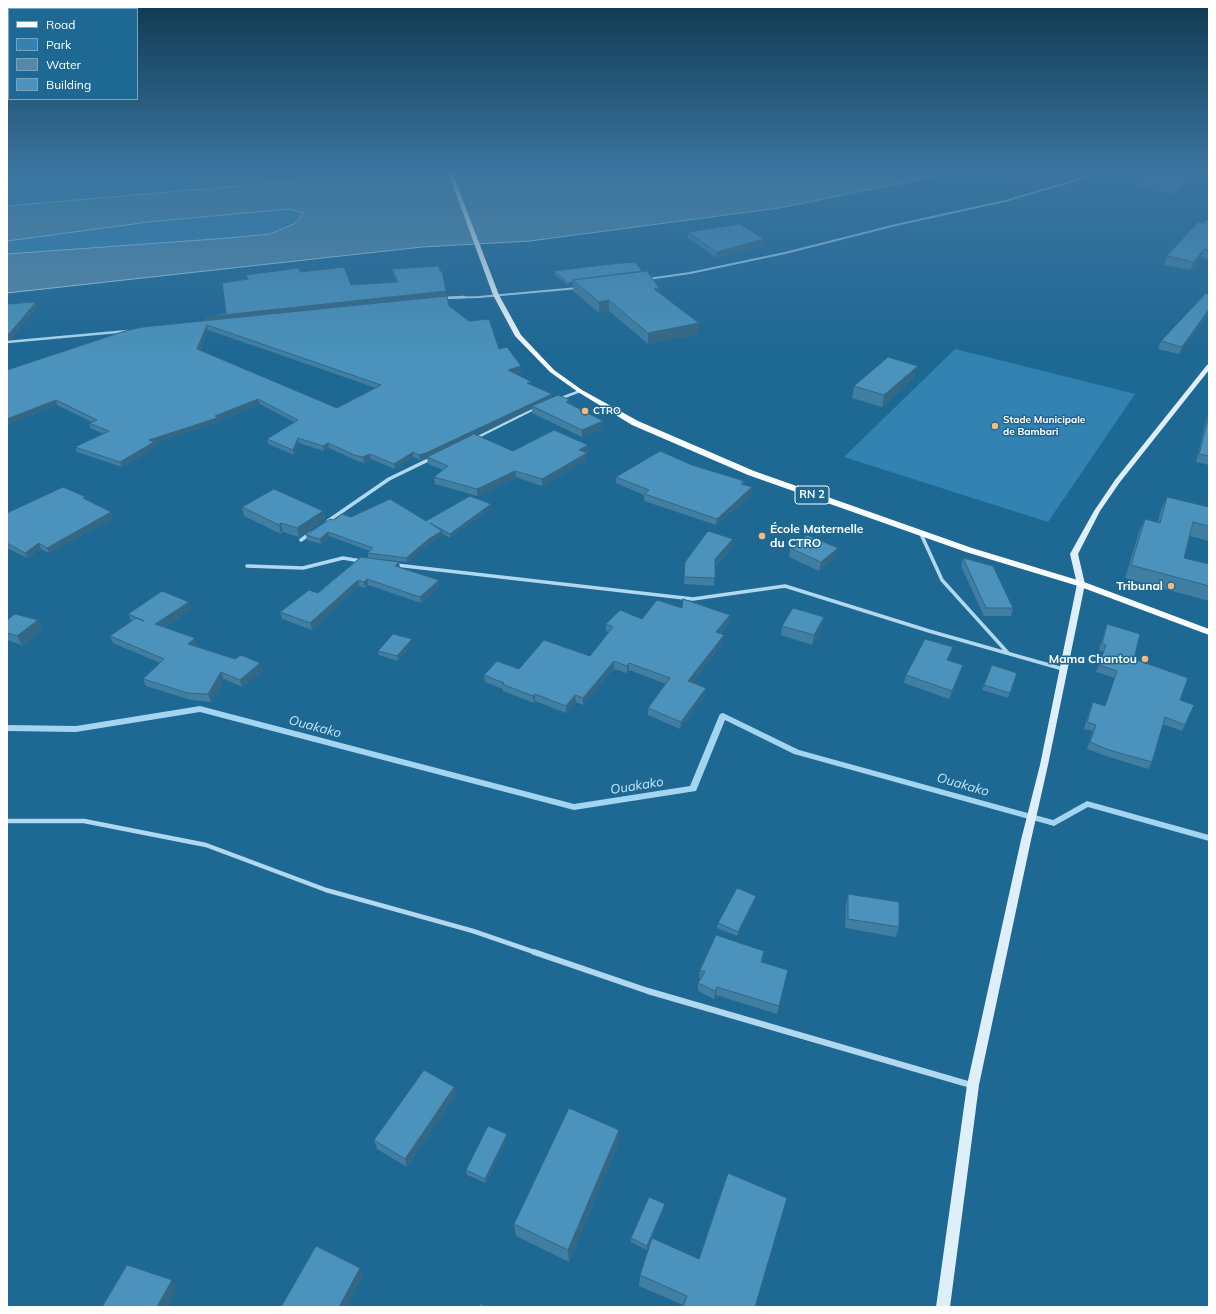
<!DOCTYPE html>
<meta charset="utf-8">
<style>
body{margin:0}
#map{position:relative;width:1216px;height:1314px;overflow:hidden;background:#1e6894;font-family:Mulish,sans-serif}
canvas{display:block}
.frame{position:absolute;inset:0;border:8px solid #fff;pointer-events:none}
.legend{position:absolute;left:8px;top:8px;width:130px;height:92px;box-sizing:border-box;background:#1e6894;border:1px solid #78a4bf;margin:0;padding:5px 7px;list-style:none;font-size:12px;color:#fff}
.legend li{display:flex;align-items:center;gap:8px;height:20px}
.legend b{width:20px;border:1px solid #78a4bf}
</style>
<div id="map">
<canvas width="1216" height="1314"></canvas>
<div class="frame"></div>
<ul class="legend">
<li><b style="height:5px;background:#f8fcff"></b>Road</li>
<li><b style="height:11px;background:#3283b1"></b>Park</li>
<li><b style="height:11px;background:#5789a6"></b>Water</li>
<li><b style="height:11px;background:#4b93bc"></b>Building</li>
</ul>
</div>
<script>
const c = document.querySelector('canvas').getContext('2d');
c.lineJoin = 'round';
function fill(path, color) {
  c.fillStyle = color;
  c.fill(path, 'evenodd');
}
function shape(rows) {
  const path = new Path2D();
  for (const r of rows) {
    path.moveTo(r[0], r[1]);
    for (let i = 2; i < r.length; i += 2) path.lineTo(r[i], r[i + 1]);
  }
  return path;
}
function trace(path, color, width, dash) {
  c.strokeStyle = color;
  c.lineWidth = width;
  c.lineCap = dash ? 'butt' : 'round';
  c.setLineDash(dash || []);
  c.stroke(path);
}
function label(font, color, halo, rows, align = 'center') {
  c.font = font + ' Mulish,sans-serif';
  c.lineWidth = 3;
  c.setLineDash([]);
  c.textBaseline = 'middle';
  c.strokeStyle = halo;
  c.fillStyle = color;
  for (const [text, x, y, turn = 0] of rows) {
    c.save();
    c.translate(x, y);
    c.rotate((+turn || 0) * Math.PI / 180);
    c.textAlign = isNaN(turn) ? turn : align;
    if (halo) c.strokeText(text, 0, 0);
    c.fillText(text, 0, 0);
    c.restore();
  }
}
const green = shape([
 [7,172,399,172,7,206],
 [427,172,542,172,507,176],
 [289,209,304,212,294,224,271,234,229,238,7,254,7,241,148,222],
 [955,349,1135,394,1048,522,844,457]
]);
const water = shape([
 [399,172,507,176,543,172,948,172,928,178,779,208,530,241,422,247,7,293,7,254,229,238,270,234,294,224,304,213,289,209,148,222,7,241,7,206,399,172]
]);
const stream = shape([
 [200,706,574,804,690,786,719,716,720,714,723,713,799,750,1053,820,1087,801,1209,835,1209,841,1088,807,1054,826,794,754,725,720,696,791,574,810,200,712,76,732,7,731,7,725,76,726,200,706]
]);
const streetFar4 = shape([
 [648,279,690,273,785,253,896,225,1005,201,1087,177],
 [443,298,479,297,578,288]
]);
const streetFar3 = shape([
 [443,298,464,297],
 [7,342,128,331],
 [559,399,580,391],
 [474,439,536,408],
 [424,462,431,459]
]);
const streetFar2 = shape([
 [328,521,389,479,426,461],
 [921,534,942,580,1008,653],
 [301,540,311,533],
 [396,565,693,599,785,586,929,631,1063,669],
 [247,566,303,568,343,558,361,561]
]);
const streetFar1 = shape([
 [7,821,84,821,206,845,326,890,473,931,537,953]
]);
const street = shape([
 [534,952,648,991,971,1085]
]);
const secondary = shape([
 [1209,364,1209,370,1120,482,1100,511,1078,554,1085,584,1048,765,1031,840,979,1085,950,1307,936,1307,967,1085,1021,840,1040,765,1077,584,1070,554,1094,511,1115,480,1207,365,1209,364]
]);
const primary = shape([
 [448,172,452,172,499,295,521,335,554,370,582,390,638,421,754,471,972,548,1084,582,1209,629,1209,635,1078,586,966,552,748,475,632,425,578,392,550,372,515,336,493,295,448,172]
]);
const wall = shape([
 [996,172,1086,172,1041,186],
 [1205,172,1175,194,1138,187,1140,181],
 [1209,218,1209,259,1201,258,1190,270,1164,265,1167,256],
 [688,232,764,245,716,258,688,238],
 [392,269,446,291,446,295,205,321,226,313,351,285,397,282,393,273],
 [554,271,642,271,659,288,659,293,698,334,648,344,609,311,599,313,573,291,573,286,568,286,554,274],
 [1209,295,1209,312,1179,354,1158,349,1161,341],
 [449,306,499,349,522,371,514,374,532,386,552,394,552,398,570,404,603,421,603,428,582,437,532,413,532,409,475,435,513,451,588,445,588,451,586,453,587,460,542,486,516,477,477,496,435,484,434,477,443,470,428,464,427,457,420,460,413,457,395,469,371,459,364,463,355,460,329,448,324,451,299,443,294,455,268,444,267,439,294,422,260,404,218,421,218,422,154,443,156,447,122,467,77,452,75,447,104,434,90,428,89,423,92,422,57,405,9,424,7,423,7,370,125,331],
 [208,330,376,388,337,408,200,350],
 [915,377,882,407,852,398,854,386],
 [1209,414,1209,465,1196,462,1206,421],
 [692,465,744,481,743,485,752,487,752,494,716,525,644,501,644,495,616,483,616,477],
 [1167,497,1209,507,1209,541,1190,536,1184,558,1209,564,1209,601,1125,578,1139,532,1145,519,1158,522,1161,510],
 [88,501,111,512,113,518,49,553,41,549,27,558,7,548,7,513],
 [242,507,323,511,324,520,299,537,283,532,281,534,244,516],
 [491,508,450,538,443,534,443,535,430,543,407,562,368,558,368,553,370,551,329,536,321,544,307,540,306,535,333,520,351,517,426,521],
 [733,546,715,566,714,586,684,584,685,562],
 [790,548,838,548,836,557,819,571,789,557],
 [361,557,439,580,439,586,421,603,368,585,365,588,359,586,312,630,282,619,280,612,318,593],
 [963,558,1013,608,1011,616,984,616,961,566],
 [189,602,191,609,164,627,197,645,196,646,263,670,242,687,224,679,211,702,191,700,146,686,143,679,160,663,113,643,110,636,131,621,128,614],
 [824,617,822,626,812,645,781,635,782,626],
 [642,619,729,622,720,634,723,642,692,683,705,695,680,729,648,715,648,708,666,684,629,670,627,673,614,669,583,705,576,702,566,713,535,701,534,703,503,691,503,689,485,682,484,675,590,656,609,633,606,631,606,624],
 [7,620,38,620,42,629,22,645,7,640],
 [1107,624,1134,659,1180,700,1185,725,1182,731,1163,724,1152,762,1148,769,1106,756,1087,749,1093,731,1084,729,1090,709,1093,702,1105,706,1115,678,1096,672,1104,652,1099,650,1105,630],
 [412,644,398,661,379,655,378,651],
 [953,647,951,655,948,660,961,673,949,699,904,683,906,675],
 [1017,673,1008,698,982,690,984,685],
 [848,894,899,927,896,937,845,928,846,904],
 [755,901,737,936,717,928,718,923],
 [763,959,762,962,786,978,777,1014,716,995,714,999,698,991,698,983,701,979,699,978,700,970],
 [456,1095,407,1167,377,1149,374,1140],
 [619,1130,619,1142,569,1262,516,1236,514,1224],
 [507,1138,486,1183,467,1175,466,1170],
 [664,1208,647,1250,631,1242,631,1238],
 [699,1259,683,1305,639,1286,640,1275]
]);
const shadedWall = shape([
 [1070,172,1086,172,1041,186,1042,180],
 [1199,172,1205,172,1175,194,1177,188],
 [764,239,764,245,716,258,716,252],
 [1204,249,1201,258,1190,270,1194,262],
 [573,282,573,286,568,286,568,283],
 [659,288,658,299,654,289],
 [446,291,446,295,205,321,204,317],
 [609,300,609,311,599,313,599,302],
 [36,302,38,306,11,339,7,339,7,334],
 [1209,309,1209,312,1179,354,1182,347],
 [699,323,698,334,648,344,648,333],
 [207,325,208,330,198,354,197,349],
 [521,366,522,371,508,375,508,370],
 [918,366,915,377,882,407,884,395],
 [532,382,532,387,527,383],
 [552,394,552,399,532,406,532,409,420,460,419,455],
 [258,399,260,404,218,421,218,422,154,443,156,447,122,467,120,462,149,440,215,416],
 [56,400,57,405,9,424,7,419],
 [570,400,570,407,566,402],
 [603,421,603,428,582,437,582,430],
 [298,438,299,443,294,455,293,450],
 [328,443,329,448,324,451,323,446],
 [588,445,588,451,579,456,579,450],
 [413,452,413,457,395,469,394,464],
 [587,453,587,460,542,486,542,479],
 [370,454,371,459,364,463,363,457],
 [515,471,516,477,477,496,477,489],
 [752,487,752,494,716,525,717,519],
 [491,504,491,508,450,538,450,534],
 [323,511,324,520,299,537,297,528],
 [111,512,113,518,49,553,47,548],
 [281,523,283,532,281,534,279,525],
 [442,531,443,535,430,543,407,562,406,558,430,538],
 [328,532,329,536,321,544,320,539],
 [733,539,733,546,714,566,715,559],
 [39,543,41,549,27,558,25,553],
 [838,548,836,557,819,571,821,562],
 [399,562,400,568,395,566],
 [367,579,368,585,365,588,364,582],
 [358,580,359,586,312,630,310,623],
 [439,580,439,586,421,603,420,597],
 [189,602,191,609,157,631,155,624],
 [730,615,729,622,715,639,716,632],
 [824,617,822,626,812,645,814,635],
 [38,620,42,629,22,645,17,636],
 [724,635,723,642,688,688,688,681],
 [195,638,197,645,191,651,188,644],
 [412,639,412,644,398,661,397,656],
 [953,647,951,655,945,668,947,660],
 [614,661,614,669,583,705,583,698],
 [260,663,263,670,242,687,240,680],
 [629,663,629,670,627,673,627,666],
 [963,665,961,673,949,699,952,691],
 [221,672,224,679,211,702,208,694],
 [706,688,705,695,680,729,681,722],
 [535,694,535,701,534,703,533,696],
 [575,695,576,702,566,713,566,706],
 [756,896,755,901,737,936,738,932],
 [717,987,716,995,714,999,715,991],
 [454,1087,456,1095,407,1167,405,1159],
 [619,1130,619,1142,569,1262,568,1250],
 [507,1134,507,1138,486,1183,485,1179],
 [665,1204,664,1208,647,1250,647,1246],
 [360,1268,363,1275,346,1307,339,1307],
 [172,1280,177,1288,167,1307,157,1307]
]);
const building = shape([
 [1015,172,1070,172,1042,180,1015,172],
 [1160,172,1199,172,1177,188,1140,181,1160,172],
 [1209,218,1209,250,1204,249,1194,262,1167,256,1198,222,1203,223,1209,218],
 [740,224,764,239,716,252,688,232,740,224],
 [635,262,642,271,573,280,573,282,568,283,554,271,612,264,635,262],
 [439,266,440,271,442,271,446,291,204,317,226,313,222,283,248,279,246,275,299,268,300,272,344,267,351,285,398,282,392,269,439,266],
 [647,271,659,288,654,289,699,323,648,333,609,300,599,302,573,280,647,271],
 [1206,293,1209,295,1209,309,1182,347,1161,341,1206,293],
 [447,296,449,306,469,321,489,319,499,349,507,347,521,366,508,370,532,382,527,383,552,394,426,453,419,455,413,452,394,464,370,454,363,457,354,455,328,443,323,446,298,438,293,450,267,439,298,420,258,399,215,416,217,418,149,440,154,442,120,462,75,447,109,431,89,423,97,420,56,400,7,419,7,370,125,331,143,327,447,296],
 [207,325,381,385,337,408,197,349,207,325],
 [36,302,9,334,7,334,7,304,36,302],
 [888,357,918,366,884,395,854,386,888,357],
 [558,395,570,400,566,402,603,421,582,430,532,406,558,395],
 [1209,416,1209,456,1199,454,1209,416],
 [554,430,588,445,579,450,587,453,542,479,515,471,477,489,434,477,448,466,427,457,474,434,513,451,554,430],
 [660,451,692,465,744,481,741,484,752,487,717,519,645,494,649,490,616,477,660,451],
 [63,487,86,497,83,498,111,512,47,548,39,543,25,553,7,543,7,513,63,487],
 [274,489,323,511,297,528,281,523,279,525,242,507,274,489],
 [470,496,491,504,450,534,430,523,442,531,430,538,406,558,368,553,373,548,328,532,320,539,306,535,330,519,333,520,342,514,351,517,390,499,426,521,470,496],
 [1167,497,1209,507,1209,526,1193,522,1184,558,1209,564,1209,586,1131,565,1145,519,1160,523,1167,497],
 [708,531,733,539,715,559,715,578,684,577,685,562,708,531],
 [807,535,838,548,821,562,790,548,807,535],
 [361,557,399,562,395,566,439,580,420,597,367,579,364,582,358,580,310,623,280,612,309,590,318,593,361,557],
 [963,558,993,566,1013,608,986,608,963,558],
 [162,591,189,602,155,624,195,638,188,644,235,659,241,655,260,663,240,680,221,672,208,694,188,693,143,679,164,659,110,636,136,618,144,621,128,614,162,591],
 [683,599,730,615,716,632,724,635,688,681,706,688,681,722,648,708,670,678,629,663,627,666,614,661,583,698,575,695,566,706,535,694,533,696,502,684,504,683,484,675,497,661,519,669,544,640,590,656,613,627,606,624,620,610,642,619,657,600,682,608,683,599],
 [793,608,824,617,814,635,782,626,793,608],
 [15,614,38,620,17,636,7,633,7,620,15,614],
 [1107,624,1140,634,1134,659,1188,678,1180,700,1194,705,1185,725,1165,717,1152,762,1109,750,1090,742,1096,725,1087,722,1093,702,1105,706,1117,671,1099,665,1106,645,1102,644,1107,624],
 [393,634,412,639,397,656,378,651,393,634],
 [925,639,953,647,947,660,963,665,952,691,906,675,925,639],
 [992,665,1017,673,1010,693,984,685,992,665],
 [737,888,756,896,738,932,718,923,737,888],
 [848,894,899,902,899,927,848,919,848,894],
 [716,935,764,951,761,962,788,970,779,1006,717,987,715,991,698,983,705,972,700,970,716,935],
 [424,1070,454,1087,405,1159,374,1140,424,1070],
 [569,1108,619,1130,568,1250,514,1224,569,1108],
 [488,1126,507,1134,485,1179,466,1170,488,1126],
 [728,1173,787,1198,755,1307,683,1307,687,1296,640,1275,652,1238,699,1259,728,1173],
 [649,1197,665,1204,647,1246,631,1238,649,1197],
 [316,1246,360,1268,339,1307,281,1307,316,1246],
 [127,1265,172,1280,157,1307,102,1307,127,1265],
 [481,1304,486,1307,479,1307,481,1304]
]);
const markers = [
 [585,411,4,"#fdba71"],
 [995,426,4,"#fdba71"],
 [762,536,4,"#fdba71"],
 [1171,586,4,"#fdba71"],
 [1145,659,4,"#fdba71"]
];
const farPoinames = [
 ["CTRO",593,411],
 ["Stade Municipale",1003,420],
 ["de Bambari",1003,432]
];
const shields = [
 [812,495,34]
];
const shieldNames = [
 ["RN 2",812,495]
];
const poiNames = [
 ["École Maternelle",770,529,"left"],
 ["du CTRO",770,543,"left"],
 ["Tribunal",1163,586],
 ["Mama Chantou",1137,659]
];
const waterNames = [
 ["Ouakako",315,727,15],
 ["Ouakako",963,785,16],
 ["Ouakako",637,786,-9]
];
fill(green, '#3283b1');
fill(water, '#5789a6');
trace(water, '#a4d5f0', 1);
fill(stream, '#a4d5f0');
trace(streetFar4, '#b1d8ee', 2);
trace(streetFar3, '#b1d8ee', 2.5);
trace(streetFar2, '#b1d8ee', 3.5);
trace(streetFar1, '#b1d8ee', 4.5);
trace(street, '#b1d8ee', 6);
fill(secondary, '#deeffa');
fill(primary, '#f8fcff');
fill(wall, '#407ea2');
fill(shadedWall, '#346784');
fill(building, '#4b93bc');
trace(building, '#346784', 1);
const sky = c.createLinearGradient(0, 0, 0, 356);
sky.addColorStop(0, '#103951');
sky.addColorStop(0.48, '#3b759f');
sky.addColorStop(1, '#3b759f00');
c.fillStyle = sky;
c.fillRect(0, 0, 1216, 356);
for (const [x, y, r, color] of markers) {
  const dot = new Path2D();
  dot.arc(x, y, r, 0, 2 * Math.PI);
  c.fillStyle = color;
  c.fill(dot);
  trace(dot, '#1e6894', 1.5);
}
label('bold 10px', '#fff', '#1e6894', farPoinames, 'left');
for (const [x, y, w] of shields) {
  const box = new Path2D();
  box.roundRect(x - w / 2, y - 9, w, 18, 3);
  c.fillStyle = '#1e6894';
  c.fill(box);
  trace(box, '#fff', 1);
}
label('bold 11px', '#fff', null, shieldNames);
label('bold 12px', '#fff', '#1e6894', poiNames, 'right');
label('italic 13px', '#c4e4f6', '#1e6894', waterNames);
</script>
